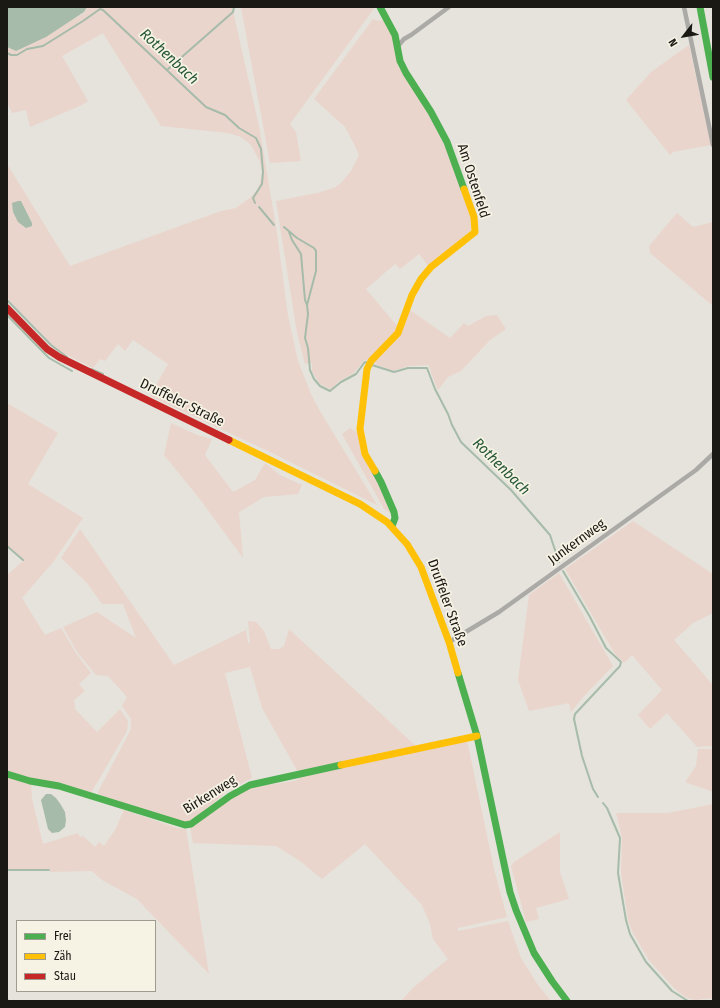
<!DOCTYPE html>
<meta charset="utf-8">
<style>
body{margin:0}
#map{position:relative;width:720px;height:1008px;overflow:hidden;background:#e5e3db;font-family:"Fira Sans Condensed",sans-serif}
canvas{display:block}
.frame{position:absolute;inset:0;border:8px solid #1a1914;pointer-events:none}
.legend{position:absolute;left:16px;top:920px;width:140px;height:72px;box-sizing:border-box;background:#f6f2e4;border:1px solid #9e9b91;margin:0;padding:5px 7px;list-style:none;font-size:12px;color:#1a1914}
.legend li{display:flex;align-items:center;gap:8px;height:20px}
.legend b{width:20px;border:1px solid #9e9b91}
.north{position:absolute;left:664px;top:16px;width:40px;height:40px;-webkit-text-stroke:3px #f6f2e4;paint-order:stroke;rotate:239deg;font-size:11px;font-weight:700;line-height:16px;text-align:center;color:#1a1914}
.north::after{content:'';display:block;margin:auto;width:14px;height:18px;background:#1a1914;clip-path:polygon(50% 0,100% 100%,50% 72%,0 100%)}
</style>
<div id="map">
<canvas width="720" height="1008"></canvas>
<div class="frame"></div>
<ul class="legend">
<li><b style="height:5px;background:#4caf50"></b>Frei</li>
<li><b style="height:5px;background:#ffc107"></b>Zäh</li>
<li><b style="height:5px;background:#c62828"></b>Stau</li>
</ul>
<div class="north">N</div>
</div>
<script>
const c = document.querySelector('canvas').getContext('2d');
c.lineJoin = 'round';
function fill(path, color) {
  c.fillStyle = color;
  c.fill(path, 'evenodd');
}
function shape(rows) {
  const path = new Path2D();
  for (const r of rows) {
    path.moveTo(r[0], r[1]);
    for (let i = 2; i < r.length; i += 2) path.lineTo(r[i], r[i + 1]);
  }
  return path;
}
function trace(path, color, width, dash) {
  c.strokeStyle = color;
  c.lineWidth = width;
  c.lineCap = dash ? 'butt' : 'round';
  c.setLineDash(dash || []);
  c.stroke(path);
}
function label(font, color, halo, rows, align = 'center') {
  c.font = font + ' "Fira Sans Condensed",sans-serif';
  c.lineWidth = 3.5;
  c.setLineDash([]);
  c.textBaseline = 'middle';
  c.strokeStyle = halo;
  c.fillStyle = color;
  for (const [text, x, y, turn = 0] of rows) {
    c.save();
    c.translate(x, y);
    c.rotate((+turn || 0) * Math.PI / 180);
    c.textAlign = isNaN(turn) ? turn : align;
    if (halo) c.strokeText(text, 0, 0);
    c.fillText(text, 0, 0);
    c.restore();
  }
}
const green = shape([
 [87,7,232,7,259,126,277,233,288,316,298,361,311,394,320,411,377,505,270,452,150,396,168,364,133,340,125,351,118,344,105,361,100,359,93,368,61,352,51,344,7,298,7,164,70,266,221,211,236,208,251,197,257,190,260,183,262,172,260,162,251,145,241,137,228,133,161,126,103,33,62,56,88,101,82,105,30,127,26,110,12,113,7,102,7,47,16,51,84,13],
 [27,213,32,223,18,222],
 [241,7,375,7,290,124,296,132,301,161,270,163],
 [373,19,379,21,384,20,392,36,398,66,429,114,448,152,471,217,471,230,429,267,419,254,400,269,395,264,366,289,398,327,395,333,369,360,366,359,362,363,354,373,339,381,332,389,328,388,320,384,317,380,312,371,312,363,305,364,297,333,276,201,317,193,334,188,341,183,351,171,359,155,353,142,345,127,314,99],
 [689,45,711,145,673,152,670,155,626,100,651,72],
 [677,213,693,227,713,222,713,306,650,253,649,246],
 [410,310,450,338,464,323,468,326,486,316,497,315,506,329,490,340,461,371,448,377,438,390,431,373,431,370,428,365,409,366,393,371,372,363],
 [7,403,58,433,28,484,83,518,54,561,22,598,45,635,61,628,76,653,91,673,79,684,85,691,74,700,75,709,97,732,120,709,128,721,127,731,91,793,28,778,7,771,7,575,24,560,7,545],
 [171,423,197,435,212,439,205,455,233,492,255,480,265,463,280,475,302,485,298,494,264,497,239,512,243,558,199,498,164,455],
 [350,428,358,433,392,512,390,513,384,509,342,434],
 [633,521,713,574,713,613,693,623,674,640,713,685,713,746,697,747,667,713,650,729,638,715,662,690,632,655,624,663,615,654,565,569],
 [80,529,174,665,246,630,248,643,250,643,248,621,256,622,264,631,271,649,279,649,284,646,289,629,417,747,298,772,262,708,250,667,225,673,252,778,227,791,203,813,186,823,100,796,98,792,131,729,131,719,122,706,127,697,108,676,96,675,77,652,63,627,97,612,136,638,123,604,102,604,87,583,61,558],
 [559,573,613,666,585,695,571,712,569,703,529,711,518,680,529,595],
 [467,740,494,869,507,917,458,928,458,931,508,921,521,958,538,985,551,1001,401,1001,414,987,448,959,433,939,430,924,422,905,365,844,322,879,300,861,276,846,193,843,190,827,231,798,250,787,295,781,301,777],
 [698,749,713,749,713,792,685,782,696,766],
 [7,776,31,784,32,799,43,844,78,833,80,837,83,836,95,847,99,842,104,846,115,830,124,810,177,828,186,829,209,974,137,899,102,880,92,871,50,872,50,869,7,870],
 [713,804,713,998,695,1000,685,997,674,988,649,960,633,933,628,920,621,872,622,837,616,813,668,813],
 [560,832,560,872,569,899,536,908,539,919,526,922,511,866,514,862]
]);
const water = shape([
 [7,7,87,7,84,12,46,37,16,51,7,47],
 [18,201,21,201,32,223,32,226,26,228,18,222,13,212,12,203],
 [46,794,51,794,56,798,61,805,65,812,66,820,65,827,59,832,52,833,48,829,41,800]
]);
const stream = shape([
 [7,53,11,55,17,55,27,49,43,46,83,21,100,9,103,10,206,107,225,115,239,128,256,138,261,149,263,172,262,184,253,198,255,203],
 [167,70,233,12,234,7],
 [259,207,274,225],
 [284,227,297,238,314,248,316,251,316,271,307,305,308,314,305,338,308,348,310,370,314,379,320,386,330,391,341,382,356,374,364,363,366,362],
 [289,232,292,240,301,254,305,300,307,305],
 [8,301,51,345,67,357],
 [7,315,49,358,72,371],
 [372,365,394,372,408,368,427,368,435,389,448,414,452,425,461,442,511,490,550,535,559,562],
 [91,369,103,374],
 [7,546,23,560],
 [563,571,590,617,606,648,621,662,620,666,575,714,574,719,582,756,593,789,598,797],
 [603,803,607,808,620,838,618,873,626,920,630,934,646,962,672,991,688,1001],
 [7,870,49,870],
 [7,999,8,1001]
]);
const street = shape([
 [684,7,713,145],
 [398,46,404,39,411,35,449,7],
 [449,642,499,612,696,470,713,454]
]);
const fast = shape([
 [380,7,395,35,400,61,406,73,431,112,447,142,464,189],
 [700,7,713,77],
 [375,471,381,482,394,512,395,518,392,526],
 [458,673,477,736,510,892,516,910,534,953,552,981,567,1001],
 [7,774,30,781,59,786,185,825,191,824,230,796,250,785,341,765]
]);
const slow = shape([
 [229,440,360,504,387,522,407,544,421,567,449,642,458,673],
 [375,471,365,454,360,429,367,369,371,361,398,333,412,295,421,279,431,267,475,232,474,217,464,189],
 [341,765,477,736]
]);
const jam = shape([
 [7,308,47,349,59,357,229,440]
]);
const streetNames = [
 ["Am Ostenfeld",473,181,72],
 ["Druffeler Straße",182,403,26],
 ["Junkernweg",577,542,-36],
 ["Druffeler Straße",447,603,70],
 ["Birkenweg",210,795,-32]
];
const waterNames = [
 ["Rothenbach",169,57,43],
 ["Rothenbach",501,467,45]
];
fill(green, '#ead5cd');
fill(water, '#a6bba9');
trace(stream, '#a6bba9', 2);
trace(street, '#acaaa7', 4.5);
trace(fast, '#4caf50', 7);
trace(slow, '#ffc107', 7);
trace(jam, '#c62828', 7);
label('14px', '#1a1914', '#f6f2e4', streetNames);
label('italic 15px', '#245736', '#f6f2e4', waterNames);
</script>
